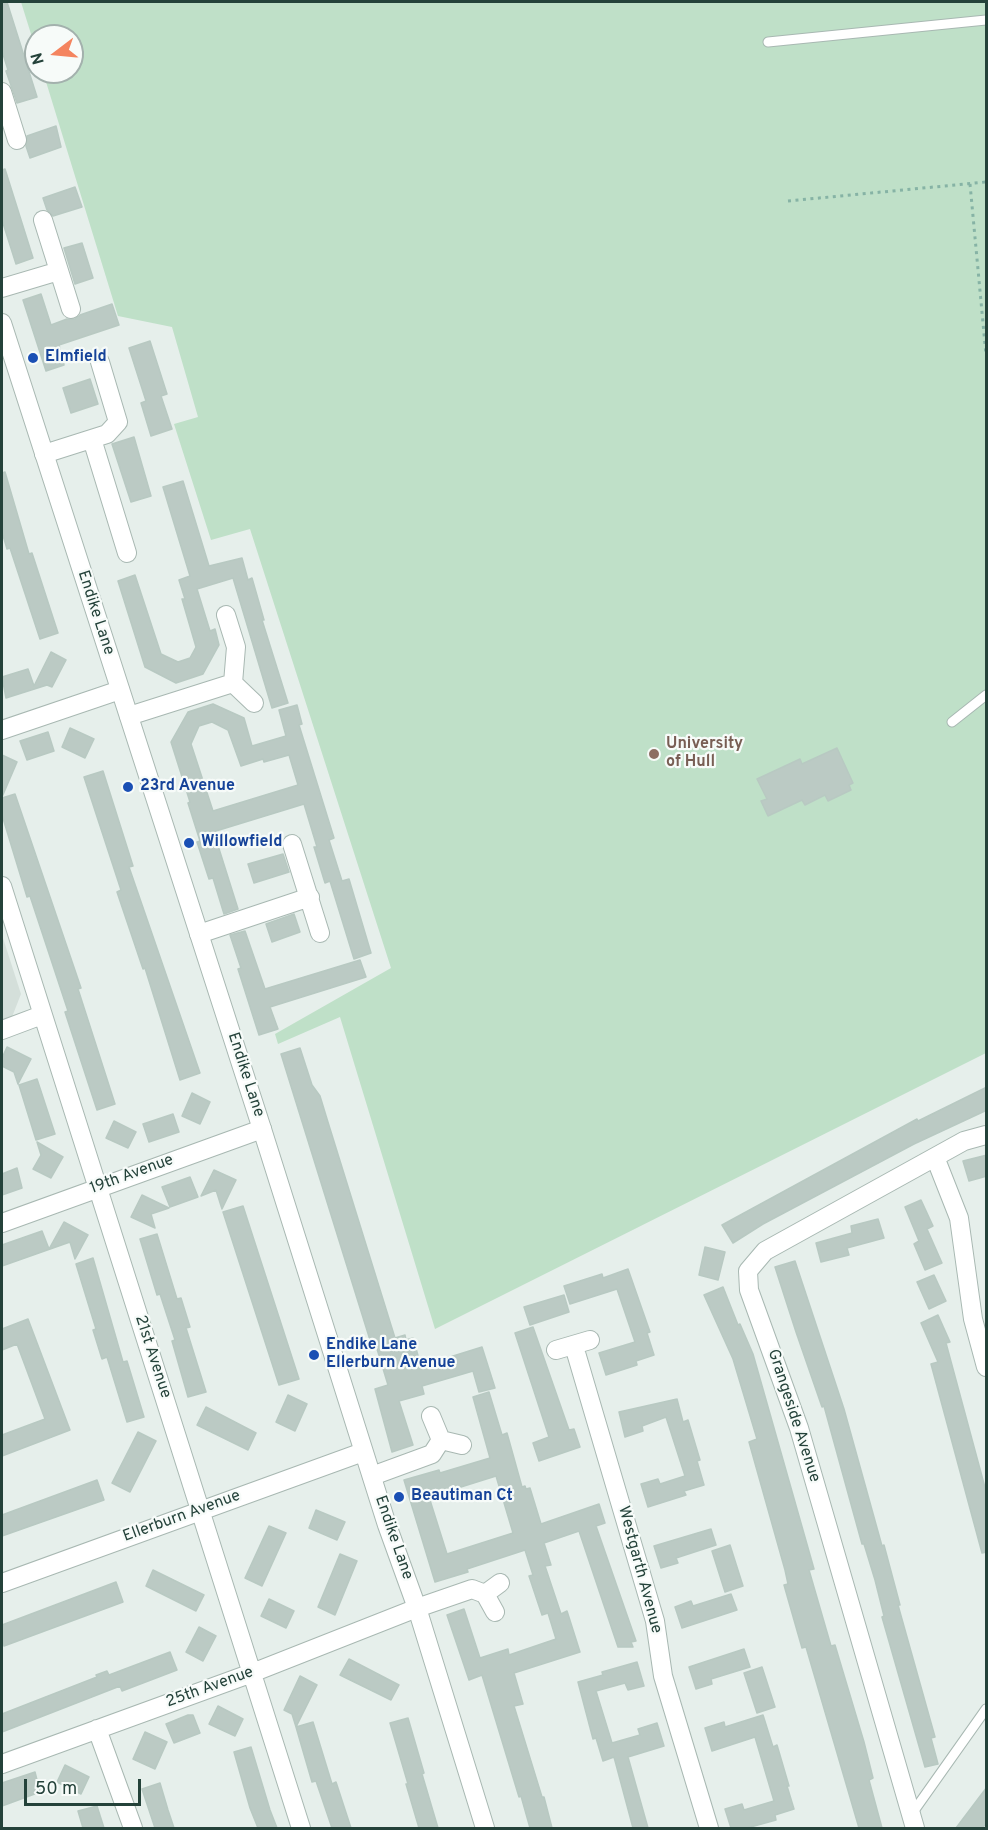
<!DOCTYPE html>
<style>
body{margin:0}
#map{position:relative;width:988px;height:1830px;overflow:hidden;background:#e6efeb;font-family:Overpass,sans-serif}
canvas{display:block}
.frame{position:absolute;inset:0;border:3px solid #24423a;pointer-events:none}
.north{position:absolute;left:24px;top:24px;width:60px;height:60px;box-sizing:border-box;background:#f7fbf9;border:2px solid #a3b1ad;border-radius:50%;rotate:254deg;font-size:16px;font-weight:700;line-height:24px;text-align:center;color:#24423a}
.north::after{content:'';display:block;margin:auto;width:21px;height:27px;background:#f4845f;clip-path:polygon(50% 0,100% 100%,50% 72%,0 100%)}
.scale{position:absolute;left:24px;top:1779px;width:117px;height:27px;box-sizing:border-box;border:3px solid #24423a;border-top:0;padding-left:8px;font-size:18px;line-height:21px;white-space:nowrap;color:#24423a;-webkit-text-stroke:4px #f7fbf9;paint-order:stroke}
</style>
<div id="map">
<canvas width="988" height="1830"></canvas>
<div class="frame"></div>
<div class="north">N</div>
<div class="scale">50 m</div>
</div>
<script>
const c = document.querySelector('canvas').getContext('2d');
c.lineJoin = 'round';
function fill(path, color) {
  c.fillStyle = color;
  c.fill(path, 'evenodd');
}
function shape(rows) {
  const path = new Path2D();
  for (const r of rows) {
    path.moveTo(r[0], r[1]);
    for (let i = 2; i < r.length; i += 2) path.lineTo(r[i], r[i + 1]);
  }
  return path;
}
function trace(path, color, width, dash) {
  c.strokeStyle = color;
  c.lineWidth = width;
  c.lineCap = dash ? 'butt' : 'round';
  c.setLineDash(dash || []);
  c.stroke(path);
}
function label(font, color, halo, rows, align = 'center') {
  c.font = font + ' Overpass,sans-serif';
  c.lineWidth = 4.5;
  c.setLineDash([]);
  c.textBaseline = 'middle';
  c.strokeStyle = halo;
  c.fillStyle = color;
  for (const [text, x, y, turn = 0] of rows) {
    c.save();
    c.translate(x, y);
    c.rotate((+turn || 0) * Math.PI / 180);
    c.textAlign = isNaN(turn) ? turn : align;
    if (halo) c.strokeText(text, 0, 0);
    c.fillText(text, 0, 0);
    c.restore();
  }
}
const built = shape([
 [2,935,21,994,12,1017,2,1020]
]);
const green = shape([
 [21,2,986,2,986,1053,435,1329,340,1017,278,1044,275,1034,391,968,250,529,211,540,174,424,198,417,172,327,118,316,43,72,72,72,72,36,36,36,36,50]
]);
const building = shape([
 [2,2,7,2,37,97,17,103,6,71,8,70,2,51,2,2],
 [56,126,61,147,30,158,26,146,27,136,56,126],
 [5,169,33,258,16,264,2,220,2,170,5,169],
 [75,187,82,207,53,216,47,210,43,198,75,187],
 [82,243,93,278,75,284,64,248,82,243],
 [41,294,51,325,67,319,75,319,80,315,112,304,119,325,59,345,64,365,46,371,23,300,41,294],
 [150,341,167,394,161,396,172,429,151,436,141,403,146,401,129,348,150,341],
 [90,379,98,404,71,413,63,388,90,379],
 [134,437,151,496,131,502,112,444,134,437],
 [5,472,29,554,32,553,58,633,40,639,10,548,7,549,2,532,2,473,5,472],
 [183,481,209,566,242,558,248,580,252,578,264,620,262,620,288,703,272,708,233,578,197,589,210,631,215,629,219,645,203,674,176,683,145,667,118,581,135,575,161,654,178,662,190,658,196,647,182,599,185,599,179,580,190,576,163,487,183,481],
 [51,652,66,660,52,687,47,685,6,698,2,677,28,669,34,686,51,652],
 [213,704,244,718,252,746,286,736,279,710,297,705,302,724,299,725,334,838,329,840,342,881,349,879,371,953,354,959,330,881,325,883,314,847,317,847,304,804,216,831,217,835,215,836,238,909,224,914,213,878,209,879,197,842,200,841,188,803,190,802,171,742,188,712,213,704],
 [212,722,228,730,241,766,263,759,264,762,289,755,298,785,213,811,191,744,199,726,212,722],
 [70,728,94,739,85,758,62,747,70,728],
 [48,732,54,751,27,760,20,741,48,732],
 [837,748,853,783,849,785,851,790,828,801,825,795,805,805,802,800,768,816,761,801,767,799,757,779,800,759,802,764,837,748],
 [2,755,17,762,2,797,2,755],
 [103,771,133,866,129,867,200,1073,180,1080,145,968,143,969,117,892,121,890,84,777,103,771],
 [15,794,81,988,78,989,115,1104,97,1110,65,1012,68,1011,30,896,27,897,2,815,2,798,15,794],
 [283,854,289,872,254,883,248,864,283,854],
 [294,914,300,932,272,942,266,924,294,914],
 [245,931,265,989,360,960,366,977,270,1007,278,1029,259,1035,238,969,241,968,230,935,245,931],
 [7,1047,31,1059,18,1084,14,1072,2,1066,2,1058,7,1047],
 [300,1048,312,1085,320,1096,327,1119,395,1338,405,1335,406,1340,413,1338,421,1366,482,1347,495,1388,479,1392,473,1371,422,1386,424,1394,399,1401,413,1445,392,1452,375,1389,388,1385,374,1339,370,1340,281,1054,300,1048],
 [37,1079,55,1134,36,1140,19,1085,37,1079],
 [987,1087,987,1110,914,1144,763,1224,733,1243,722,1225,917,1119,918,1121,987,1087],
 [192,1093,210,1102,200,1124,182,1116,192,1093],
 [173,1114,179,1132,149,1142,143,1124,173,1114],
 [114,1121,136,1132,128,1148,106,1138,114,1121],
 [37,1142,63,1157,51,1178,33,1169,41,1155,37,1142],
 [987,1155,987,1176,969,1181,963,1161,987,1155],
 [17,1168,22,1188,2,1195,2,1174,17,1168],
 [214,1170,236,1180,222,1209,216,1190,201,1196,214,1170],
 [190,1177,198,1197,170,1207,162,1187,190,1177],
 [142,1195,169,1208,151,1214,155,1228,131,1217,142,1195],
 [921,1200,933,1226,927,1229,942,1263,925,1270,914,1244,919,1241,905,1207,921,1200],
 [243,1206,299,1379,279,1385,223,1212,243,1206],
 [878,1219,884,1238,847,1248,849,1255,821,1262,816,1243,852,1233,851,1226,878,1219],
 [64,1222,88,1235,75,1259,70,1242,2,1266,2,1245,42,1231,49,1249,64,1222],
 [157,1234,177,1299,181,1298,190,1327,186,1328,206,1392,188,1397,172,1341,175,1340,160,1294,157,1295,140,1239,157,1234],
 [705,1247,725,1252,718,1280,699,1275,705,1247],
 [93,1258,123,1362,127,1361,144,1417,127,1422,107,1357,102,1359,93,1330,96,1329,76,1264,93,1258],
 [795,1261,844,1409,882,1546,884,1545,900,1605,898,1605,935,1737,931,1738,938,1764,925,1767,882,1617,884,1616,875,1580,864,1544,862,1544,824,1406,822,1407,796,1332,775,1267,795,1261],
 [628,1269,650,1332,647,1333,654,1355,636,1361,637,1365,606,1375,599,1353,635,1342,617,1289,570,1304,564,1286,602,1274,603,1278,628,1269],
 [934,1275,946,1301,929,1309,917,1282,934,1275],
 [723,1287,738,1325,740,1324,753,1354,814,1569,809,1570,831,1646,835,1645,864,1742,873,1778,869,1780,882,1828,859,1828,806,1647,802,1648,784,1585,788,1584,785,1570,749,1442,757,1439,733,1359,704,1295,723,1287],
 [564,1295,569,1312,530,1325,524,1307,564,1295],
 [938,1315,950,1342,946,1343,987,1495,987,1552,982,1553,931,1364,938,1362,921,1323,938,1315],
 [28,1319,70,1430,2,1456,2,1435,45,1419,17,1344,2,1350,2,1329,28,1319],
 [533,1327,569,1430,574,1429,580,1447,539,1461,533,1443,549,1437,515,1333,533,1327],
 [489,1392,502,1435,507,1433,522,1487,525,1486,526,1489,530,1488,541,1524,599,1504,605,1523,596,1526,636,1641,631,1642,633,1647,618,1647,579,1531,544,1543,551,1565,545,1566,561,1614,567,1611,580,1652,514,1673,523,1704,514,1706,542,1797,544,1797,552,1828,530,1828,521,1796,519,1797,482,1675,469,1680,447,1615,464,1609,480,1658,508,1649,509,1655,556,1639,548,1613,542,1615,529,1576,533,1575,525,1550,467,1569,468,1572,435,1582,404,1480,439,1470,440,1473,490,1458,473,1397,489,1392],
 [496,1476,513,1533,447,1554,429,1497,496,1476],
 [288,1395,307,1404,295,1431,276,1422,288,1395],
 [677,1399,683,1422,688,1420,700,1460,697,1461,704,1485,684,1491,686,1495,648,1507,641,1484,658,1479,660,1484,685,1476,666,1417,642,1426,643,1431,625,1437,619,1412,677,1399],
 [206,1407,256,1433,248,1450,197,1425,206,1407],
 [138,1432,156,1441,130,1492,112,1483,138,1432],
 [97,1480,104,1500,2,1536,2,1515,97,1480],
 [316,1510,345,1522,337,1540,309,1528,316,1510],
 [269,1526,286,1533,262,1586,245,1578,269,1526],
 [711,1529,716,1545,676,1558,678,1563,661,1568,654,1546,711,1529],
 [730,1545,743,1586,725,1592,712,1551,730,1545],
 [340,1554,357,1561,335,1615,318,1607,340,1554],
 [153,1570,204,1595,196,1611,146,1586,153,1570],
 [116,1582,123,1602,4,1646,2,1638,2,1625,116,1582],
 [731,1594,737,1610,682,1628,675,1607,691,1601,693,1606,731,1594],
 [269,1599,294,1611,286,1628,261,1616,269,1599],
 [199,1627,216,1636,203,1661,186,1652,199,1627],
 [744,1649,750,1667,711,1679,712,1684,696,1689,689,1667,744,1649],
 [170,1652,177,1670,122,1691,120,1686,2,1732,2,1714,97,1677,96,1675,107,1671,109,1675,170,1652],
 [349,1659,399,1685,391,1700,340,1675,349,1659],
 [637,1662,644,1686,628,1690,625,1683,596,1691,612,1743,640,1735,638,1729,657,1723,664,1746,628,1757,648,1828,633,1828,614,1757,603,1761,596,1738,593,1739,578,1682,603,1675,602,1672,637,1662],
 [762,1667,775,1707,757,1713,744,1673,762,1667],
 [300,1676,317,1685,296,1727,292,1714,284,1710,300,1676],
 [218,1706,243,1719,235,1736,209,1724,218,1706],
 [188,1715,193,1715,200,1733,174,1743,166,1724,188,1715],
 [763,1715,773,1747,777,1745,789,1786,787,1786,794,1809,775,1815,776,1820,747,1828,731,1828,725,1809,742,1804,744,1810,774,1801,755,1737,712,1751,705,1728,724,1722,725,1727,763,1715],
 [408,1718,424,1773,422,1774,438,1828,419,1828,406,1784,408,1784,390,1723,408,1718],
 [313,1722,332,1784,336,1782,351,1828,332,1828,316,1781,312,1782,296,1727,313,1722],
 [145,1732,167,1742,155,1769,133,1759,145,1732],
 [251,1747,270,1810,277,1828,258,1828,250,1808,234,1752,251,1747],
 [65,1765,89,1777,81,1794,57,1782,65,1765],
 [35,1772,40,1792,2,1806,2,1783,35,1772],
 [160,1783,168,1810,174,1828,155,1828,142,1789,160,1783],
 [987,1787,987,1823,982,1828,956,1828,987,1787],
 [97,1806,104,1828,83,1828,78,1811,97,1806]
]);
const path = shape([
 [970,184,986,355],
 [788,201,986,182]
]);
const service = shape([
 [768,42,986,20],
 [952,722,986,695],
 [911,1815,986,1709]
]);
const minor = shape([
 [2,92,17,140],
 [43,220,71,309],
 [2,288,59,271],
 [92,439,127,553],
 [44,454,107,434,118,422,100,362],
 [226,615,236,647,233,683,254,703],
 [129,716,233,683],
 [2,730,120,690],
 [292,844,320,933],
 [2,886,301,1828],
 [199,934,310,897],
 [2,1030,42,1015],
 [935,1157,959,1218,973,1319,986,1367],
 [2,1223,262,1129],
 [574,1346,655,1621,663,1676,709,1828],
 [556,1350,590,1340],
 [431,1416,441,1440,462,1445],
 [372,1476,432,1454,441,1440],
 [2,1583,363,1452],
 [495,1612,485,1594,500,1583],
 [97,1729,133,1828],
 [2,1764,252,1673,417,1608,472,1589,485,1594],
 [915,1828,799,1428,749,1290,748,1271,765,1251,964,1141,986,1135]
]);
const tertiary = shape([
 [2,323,262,1129,387,1525,417,1608,485,1828]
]);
const markers = [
 [33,358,6,"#1a4fb4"],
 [654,754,6,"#8d6e63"],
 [128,787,6,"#1a4fb4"],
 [189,843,6,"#1a4fb4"],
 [314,1355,6,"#1a4fb4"],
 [399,1497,6,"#1a4fb4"]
];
const transitNames = [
 ["Elmfield",45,358],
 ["23rd Avenue",140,787],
 ["Willowfield",201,843],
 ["Endike Lane",326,1346],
 ["Ellerburn Avenue",326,1364],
 ["Beautiman Ct",411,1497]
];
const streetNames = [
 ["Endike Lane",95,613,72],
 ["Endike Lane",245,1075,72],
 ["19th Avenue",132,1175,-20],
 ["21st Avenue",152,1357,72],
 ["Grangeside Avenue",793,1416,72],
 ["Ellerburn Avenue",182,1517,-20],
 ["Endike Lane",393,1538,71],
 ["Westgarth Avenue",639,1570,75],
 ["25th Avenue",210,1688,-20]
];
const educationNames = [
 ["University",666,745],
 ["of Hull",666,763]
];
fill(built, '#d4dfda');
fill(green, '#bfe0c8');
fill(building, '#bbcac4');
trace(building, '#b8c9c2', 1.5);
trace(service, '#a8b8b2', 11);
trace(minor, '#a8b8b2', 20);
trace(tertiary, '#a8b8b2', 20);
trace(path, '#86b3a5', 3, [3, 4.5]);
trace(service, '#fff', 9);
trace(minor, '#fff', 18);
trace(tertiary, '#fff', 18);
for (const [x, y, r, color] of markers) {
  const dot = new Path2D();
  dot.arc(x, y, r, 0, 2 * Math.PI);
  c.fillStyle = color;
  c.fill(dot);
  trace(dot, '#f7fbf9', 2);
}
label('bold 16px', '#164399', '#f7fbf9', transitNames, 'left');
label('16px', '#24423a', '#f7fbf9', streetNames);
label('bold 16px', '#785e54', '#f7fbf9', educationNames, 'left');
</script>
